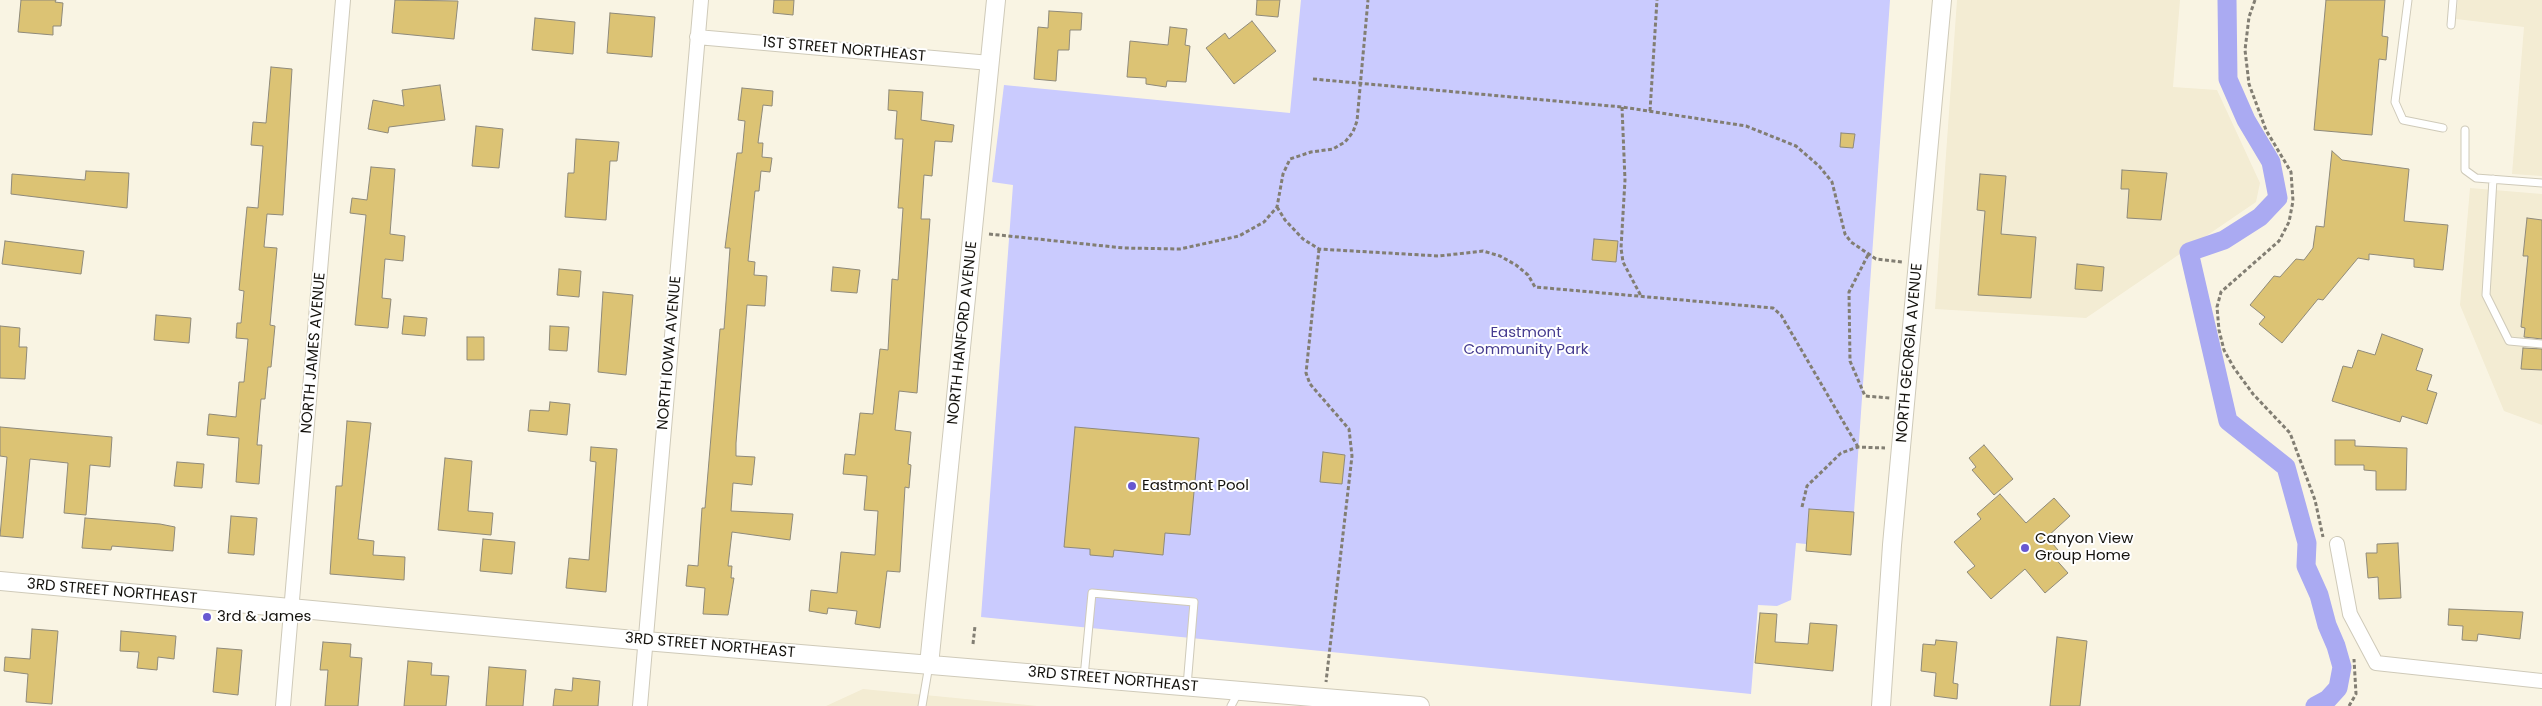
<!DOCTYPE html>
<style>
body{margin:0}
canvas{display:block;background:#f9f4e3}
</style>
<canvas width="2542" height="706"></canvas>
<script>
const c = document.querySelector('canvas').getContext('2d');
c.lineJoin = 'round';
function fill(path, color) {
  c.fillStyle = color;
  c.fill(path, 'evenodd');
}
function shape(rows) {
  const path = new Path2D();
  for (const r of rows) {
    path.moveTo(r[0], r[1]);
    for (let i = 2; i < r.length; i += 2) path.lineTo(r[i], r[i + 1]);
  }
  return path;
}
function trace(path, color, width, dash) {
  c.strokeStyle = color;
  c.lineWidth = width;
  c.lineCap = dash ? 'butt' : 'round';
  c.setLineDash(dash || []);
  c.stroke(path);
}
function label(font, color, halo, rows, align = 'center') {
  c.font = font + ' Poppins,sans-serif';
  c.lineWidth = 4;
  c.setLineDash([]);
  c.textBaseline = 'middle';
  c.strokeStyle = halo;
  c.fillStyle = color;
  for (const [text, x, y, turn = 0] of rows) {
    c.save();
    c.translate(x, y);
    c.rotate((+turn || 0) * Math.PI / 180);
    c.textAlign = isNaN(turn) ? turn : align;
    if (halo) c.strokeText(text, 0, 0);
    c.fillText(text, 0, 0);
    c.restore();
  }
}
const built = shape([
 [1957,0,2180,0,2173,87,2217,90,2260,183,2256,202,2086,318,1935,309],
 [2458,0,2542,0,2542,176,2512,174,2524,27,2456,19],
 [2470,188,2542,194,2542,425,2504,411,2460,305],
 [863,689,1038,706,826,706]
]);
const green = shape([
 [1301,0,1890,0,1854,512,1809,509,1806,544,1796,543,1791,600,1777,606,1758,605,1751,694,981,617,1013,185,992,182,1004,85,1290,113]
]);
const canal = shape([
 [2227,0,2228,79,2246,120,2271,162,2278,198,2260,217,2224,240,2189,252,2228,421,2286,467,2307,543,2306,566,2319,595,2327,625,2336,646,2342,667,2338,688,2328,699,2315,706]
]);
const building = shape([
 [21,0,56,0,55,2,63,3,61,26,53,26,53,35,18,32,21,0],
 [395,0,458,1,454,39,392,33,395,0],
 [774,0,794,0,793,15,773,13,774,0],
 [1257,0,1280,0,1278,17,1256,15,1257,0],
 [2326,0,2385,0,2382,36,2388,37,2386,60,2379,59,2372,135,2314,130,2326,0],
 [1049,11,1082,13,1081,30,1070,30,1069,50,1058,50,1056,81,1034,79,1038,27,1048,28,1049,11],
 [610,13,655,17,652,57,607,53,610,13],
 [535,18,575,22,573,54,532,50,535,18],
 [1252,21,1276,51,1234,84,1206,48,1225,33,1229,39,1252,21],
 [1170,27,1187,29,1185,45,1190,46,1186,82,1167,81,1166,87,1146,84,1146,78,1127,77,1130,41,1168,45,1170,27],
 [271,67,292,69,283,215,267,214,264,247,277,248,270,325,275,326,271,367,268,367,265,399,261,399,257,445,262,445,259,484,236,482,239,438,207,435,209,414,236,417,239,382,244,382,248,339,236,338,237,323,241,323,244,291,239,290,247,207,258,208,263,146,251,145,253,122,266,123,271,67],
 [440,85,445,120,389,127,388,133,368,129,373,100,404,106,402,90,440,85],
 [742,88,773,91,772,106,763,105,758,143,763,143,762,157,772,158,770,172,761,171,759,191,755,191,748,261,755,262,754,275,767,276,765,306,747,305,736,443,736,456,755,457,752,485,733,483,731,511,793,514,790,540,732,532,728,566,732,566,731,578,734,578,728,615,703,614,705,588,686,586,688,565,698,566,702,508,705,508,720,329,724,329,730,248,725,248,737,153,742,153,745,121,738,120,742,88],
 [889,90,923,92,921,120,954,125,952,142,935,141,932,176,924,175,921,219,930,219,917,393,899,391,895,430,911,432,908,464,911,465,909,488,905,487,900,572,887,571,880,628,855,624,857,611,828,608,827,614,809,611,811,590,837,593,841,552,875,555,878,511,864,510,867,476,843,474,845,454,855,455,860,413,873,414,880,349,888,350,892,279,898,280,903,208,898,208,903,139,895,139,897,111,888,110,889,90],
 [476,126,503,129,499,168,472,166,476,126],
 [1841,133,1855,134,1853,148,1840,147,1841,133],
 [576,139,619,142,617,161,610,161,606,220,565,217,568,173,574,173,576,139],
 [2332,151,2342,160,2409,169,2404,221,2448,225,2443,270,2414,267,2414,259,2369,254,2369,260,2358,258,2323,300,2318,299,2282,343,2259,324,2265,317,2250,305,2274,276,2280,277,2296,259,2304,260,2313,248,2316,226,2324,227,2332,151],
 [371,167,395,169,390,234,405,236,403,261,385,259,382,298,391,299,388,328,355,325,366,215,350,213,352,198,367,200,371,167],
 [2122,170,2167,173,2161,220,2127,218,2129,189,2121,189,2122,170],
 [86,171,129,173,127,208,11,194,12,174,85,180,86,171],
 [1980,174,2006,176,2001,234,2036,237,2031,298,1978,295,1985,211,1977,210,1980,174],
 [2527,218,2542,220,2542,339,2524,337,2525,328,2521,327,2528,256,2523,256,2527,218],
 [1594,239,1618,241,1616,262,1592,260,1594,239],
 [5,241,84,251,81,274,2,264,5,241],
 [2077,264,2104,267,2102,291,2075,289,2077,264],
 [833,267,860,270,857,293,831,291,833,267],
 [559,269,581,271,579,297,557,295,559,269],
 [603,292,633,295,626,375,598,372,603,292],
 [156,315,191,318,189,343,154,340,156,315],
 [404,316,427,318,425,336,402,334,404,316],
 [0,326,20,328,19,347,27,347,25,379,0,378,0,326],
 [550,326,569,327,567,351,549,350,550,326],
 [2382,334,2423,349,2416,370,2432,375,2427,390,2437,393,2427,424,2402,416,2400,422,2332,401,2343,366,2352,368,2358,350,2375,355,2382,334],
 [467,337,484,337,484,360,467,360,467,337],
 [2523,348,2542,349,2542,370,2521,369,2523,348],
 [550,402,570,404,567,435,528,431,530,410,549,411,550,402],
 [347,421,371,423,358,539,374,541,373,555,405,557,404,580,330,574,336,486,342,486,347,421],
 [0,427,112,437,110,467,90,465,86,515,64,513,68,463,30,459,23,538,0,536,7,457,0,456,0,427],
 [1075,427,1199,438,1190,535,1165,533,1163,555,1114,550,1113,557,1090,555,1090,549,1064,547,1075,427],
 [2335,440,2355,440,2355,446,2407,448,2406,490,2376,490,2376,471,2364,470,2364,465,2335,465,2335,440],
 [1984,445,2013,479,1994,495,1972,470,1976,467,1969,458,1984,445],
 [591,447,617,449,606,592,566,588,569,558,589,560,596,462,590,461,591,447],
 [1323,452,1345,455,1342,484,1320,482,1323,452],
 [445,458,472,461,468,511,493,513,491,535,438,530,445,458],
 [177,462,204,464,202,488,174,486,177,462],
 [2000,494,2026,523,2054,498,2070,516,2047,537,2058,550,2052,555,2068,573,2045,593,2025,569,1991,599,1967,572,1975,566,1954,542,1981,519,1977,514,2000,494],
 [1809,509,1854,512,1851,555,1806,551,1809,509],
 [231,516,257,518,254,555,228,553,231,516],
 [85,518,160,524,175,527,173,551,112,546,111,550,82,548,85,518],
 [483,539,515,542,512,574,480,571,483,539],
 [2398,543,2401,598,2379,599,2378,577,2368,578,2366,553,2377,553,2377,544,2398,543],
 [2449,609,2523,612,2520,639,2478,634,2477,641,2462,640,2463,626,2448,625,2449,609],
 [1760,613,1777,614,1775,642,1808,644,1810,623,1837,625,1833,671,1755,663,1760,613],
 [32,629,58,631,52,704,26,702,28,674,4,671,5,657,30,659,32,629],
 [121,631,176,636,174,659,158,657,157,670,137,668,139,652,120,651,121,631],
 [2057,637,2087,641,2080,706,2050,706,2057,637],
 [1936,640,1957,642,1953,683,1958,684,1957,699,1934,696,1936,673,1921,671,1923,644,1935,645,1936,640],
 [323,642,351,644,350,657,362,658,358,706,325,706,328,670,320,670,323,642],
 [217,648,242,650,238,695,213,692,217,648],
 [408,661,432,663,431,675,449,676,446,706,404,706,408,661],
 [489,667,526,670,523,706,486,706,489,667],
 [573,678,600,681,598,706,553,706,555,689,572,691,573,678]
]);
const path = shape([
 [2255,0,2249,17,2245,50,2249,84,2266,130,2291,172,2293,201,2289,222,2279,241,2221,292,2217,307,2219,330,2224,350,2234,368,2253,394,2290,433,2315,500,2323,537],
 [1313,79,1622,107,1746,126,1796,146,1819,166,1832,182,1845,234,1851,242,1876,259,1902,262],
 [1622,107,1625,180,1621,248,1623,262,1641,296],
 [1650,111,1657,0],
 [1277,207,1285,220,1303,239,1319,249,1439,256,1483,251,1500,256,1516,265,1528,275,1535,287,1773,308,1781,315,1858,447],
 [989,234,1124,248,1180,249,1239,236,1264,222,1277,207,1283,174,1290,159,1311,152,1333,149,1345,142,1353,132,1357,121,1368,0],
 [1319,249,1306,373,1310,384,1349,429,1352,456,1326,682],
 [1868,255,1849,292,1850,361,1865,396,1890,398],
 [1802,507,1807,486,1841,453,1858,447,1885,448],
 [973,644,975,626],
 [2349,706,2356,694,2354,659]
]);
const service = shape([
 [2408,0,2395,102,2403,120,2443,128],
 [2451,25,2453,0],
 [2465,130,2465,170,2476,178,2542,183],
 [2493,179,2486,295,2509,341,2542,344],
 [1084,677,1092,593,1194,602,1187,686],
 [922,706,929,665],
 [1231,706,1239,691]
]);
const minor = shape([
 [697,37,990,63],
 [2337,544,2350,614,2376,663,2542,681],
 [283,706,343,0],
 [640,706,701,0]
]);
const tertiary = shape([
 [0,581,645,641,1420,706],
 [929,665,996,0],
 [1881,706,1892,545,1942,0]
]);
const markers = [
 [1132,486,5,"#6758d1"],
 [2025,548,5,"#6758d1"],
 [207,617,5,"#6758d1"]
];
const streetNames = [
 ["1ST STREET NORTHEAST",844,50,5],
 ["NORTH HANFORD AVENUE",963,333,-84],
 ["NORTH JAMES AVENUE",314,353,-85],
 ["NORTH IOWA AVENUE",670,353,-85],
 ["NORTH GEORGIA AVENUE",1910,353,-85],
 ["3RD STREET NORTHEAST",112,592,5],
 ["3RD STREET NORTHEAST",710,646,5],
 ["3RD STREET NORTHEAST",1113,680,5]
];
const parkNames = [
 ["Eastmont",1526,333],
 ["Community Park",1526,350]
];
const poiNames = [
 ["Eastmont Pool",1142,486],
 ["Canyon View",2035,539],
 ["Group Home",2035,556],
 ["3rd & James",217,617]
];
fill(built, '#f3ecd3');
fill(green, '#cacbfe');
trace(canal, '#aaaaf2', 19);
fill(building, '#dcc374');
trace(building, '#8f8a7a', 1);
trace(service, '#cfcab9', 9);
trace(minor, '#cfcab9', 16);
trace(tertiary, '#cfcab9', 20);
trace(path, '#827e73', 3, [4, 2.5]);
trace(service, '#fff', 7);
trace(minor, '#fff', 14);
trace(tertiary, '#fff', 18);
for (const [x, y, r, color] of markers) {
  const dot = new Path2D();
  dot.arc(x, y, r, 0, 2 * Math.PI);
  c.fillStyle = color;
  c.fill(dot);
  trace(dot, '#fff', 2);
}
label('15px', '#14120d', '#fff', streetNames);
label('15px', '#463c90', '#fff', parkNames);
label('15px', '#14120d', '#fff', poiNames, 'left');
</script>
